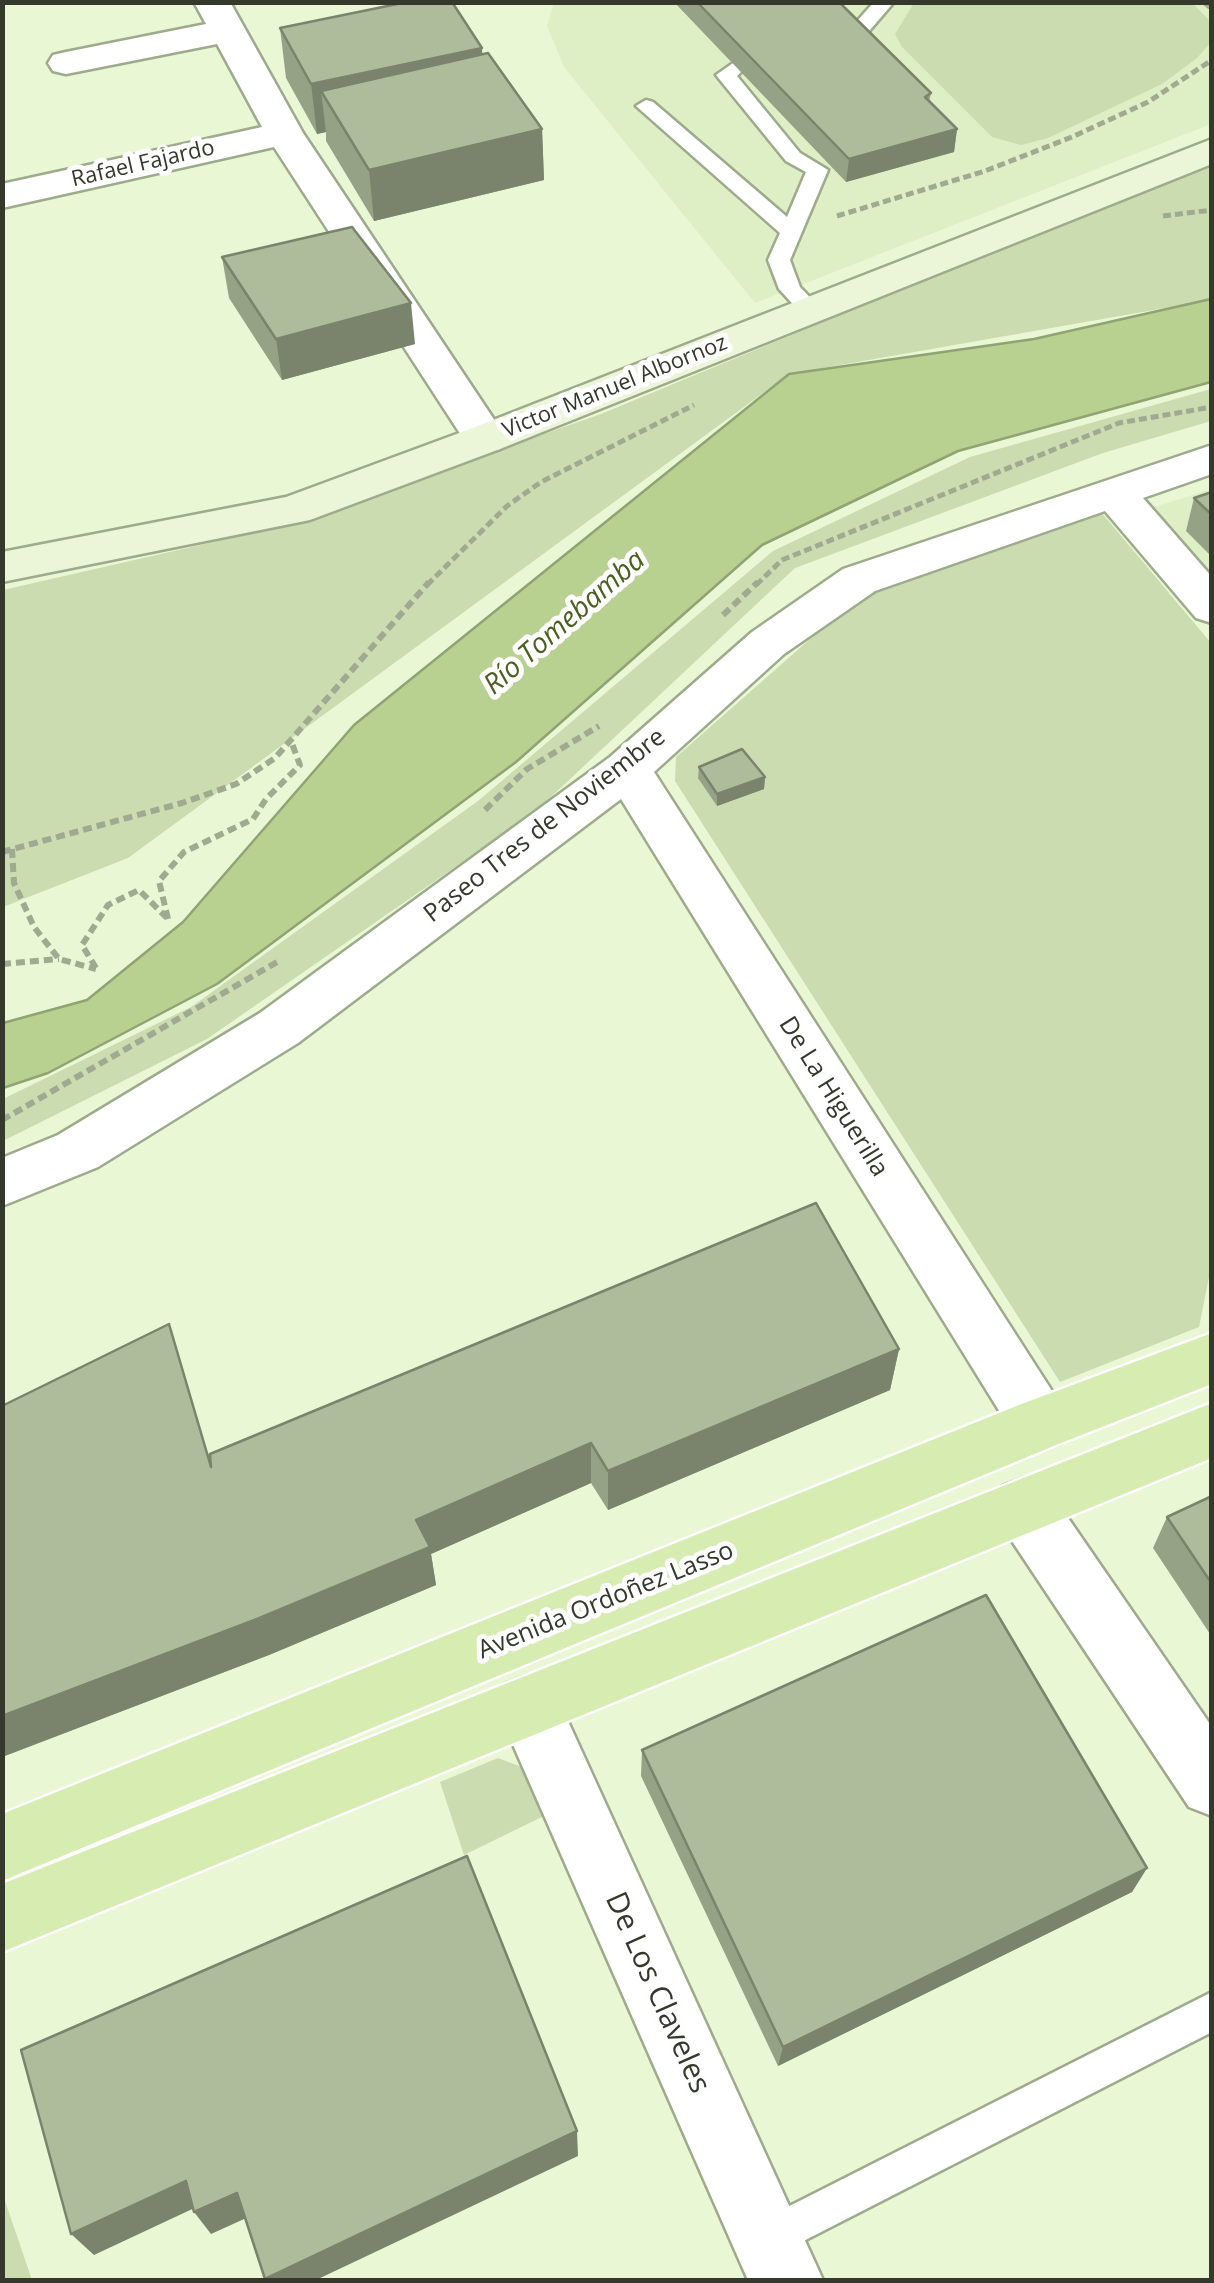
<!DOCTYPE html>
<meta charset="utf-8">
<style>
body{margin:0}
#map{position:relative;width:1214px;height:2283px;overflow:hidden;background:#e9f7d5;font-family:"Open Sans",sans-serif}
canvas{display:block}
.frame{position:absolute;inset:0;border:5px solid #34392c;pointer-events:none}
</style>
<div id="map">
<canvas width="1214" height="2283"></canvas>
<div class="frame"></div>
</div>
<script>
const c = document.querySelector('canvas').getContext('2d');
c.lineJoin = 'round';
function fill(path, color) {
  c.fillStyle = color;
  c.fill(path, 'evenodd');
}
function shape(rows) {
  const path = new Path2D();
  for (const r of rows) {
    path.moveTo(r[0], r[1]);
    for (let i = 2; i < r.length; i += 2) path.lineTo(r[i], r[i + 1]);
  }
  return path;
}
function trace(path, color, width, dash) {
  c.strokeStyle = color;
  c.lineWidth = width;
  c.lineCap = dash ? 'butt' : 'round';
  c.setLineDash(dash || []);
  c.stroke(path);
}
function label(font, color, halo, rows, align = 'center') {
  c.font = font + ' "Open Sans",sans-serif';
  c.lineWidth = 10;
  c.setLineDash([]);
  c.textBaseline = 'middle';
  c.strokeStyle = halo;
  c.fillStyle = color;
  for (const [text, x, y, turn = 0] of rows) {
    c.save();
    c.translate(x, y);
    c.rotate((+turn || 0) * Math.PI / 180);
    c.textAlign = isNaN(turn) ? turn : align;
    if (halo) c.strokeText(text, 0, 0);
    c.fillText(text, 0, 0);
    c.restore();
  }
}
const built = shape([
 [554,2,1211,3,1211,124,755,303,564,67,547,26],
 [1211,489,1211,586,1146,510]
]);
const green = shape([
 [914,3,1192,3,1211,22,1211,42,1197,58,1162,84,1048,138,1021,145,992,137,902,47,895,34],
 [1211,167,1211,300,789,374,128,858,3,907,3,590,279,527,601,414,1064,222],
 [1211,389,1211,421,1103,453,795,568,536,811,207,1039,3,1141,3,1099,191,1007,478,801,773,551,970,457],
 [1101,512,1211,643,1212,1262,1199,1327,1060,1382,675,781,676,757,859,596],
 [498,1758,527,1769,550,1813,464,1855,440,1782],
 [2,2195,3,2195,32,2280,3,2280]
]);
const water = shape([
 [1211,299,1211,382,958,451,762,545,516,762,217,984,48,1073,3,1088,3,1023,87,1000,183,922,354,725,789,374,1034,339,1211,299]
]);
const pathFar1 = shape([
 [1204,2,1212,9],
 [837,216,985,171,1072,137,1148,102,1212,60],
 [1163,216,1212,210],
 [427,585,507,506,541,482,694,405],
 [756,585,782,560,1119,423,1212,407]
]);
const path = shape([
 [723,615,758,582],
 [485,810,527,769,599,726],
 [12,849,14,883,34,927,59,959,96,969],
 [2,852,182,803,236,784,275,758,429,582],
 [168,919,159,881,184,852,253,819,266,799,300,765,291,741],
 [2,964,59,959],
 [96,968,82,945,108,905,139,890,167,918],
 [2,1120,279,961]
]);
const lane = shape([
 [874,2,894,2,858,44,844,44,844,36,874,2],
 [736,61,746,67,737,76,800,153,828,170,790,260,800,287,821,309,818,314,802,314,779,289,768,260,780,233,636,106,646,100,653,102,787,217,806,172,786,161,716,75,736,61],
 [1212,1992,1212,2032,782,2252,768,2258,754,2252,748,2238,754,2224,1212,1992]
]);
const street = shape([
 [194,2,230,2,303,133,507,439,500,449,485,453,470,449,274,147,2,208,2,184,262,127,217,44,66,74,53,71,48,63,53,55,66,52,206,24,194,2],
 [1212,445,1212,474,1143,498,1212,577,1212,623,1196,618,1105,511,875,591,784,654,654,772,1061,1405,1070,1424,1061,1443,1040,1451,1019,1443,621,799,298,1043,98,1167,2,1206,2,1158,58,1135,260,1013,610,757,752,632,843,569,1212,445],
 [1024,1478,1046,1486,1212,1727,1212,1816,1189,1807,1002,1526,993,1506,1002,1486,1024,1478],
 [528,1675,551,1684,823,2280,748,2280,496,1706,505,1684,528,1675]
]);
const secondary = shape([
 [1212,139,1212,164,500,449,310,520,2,582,2,552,286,497,470,429,1212,139]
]);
const primary = shape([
 [1212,1333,1212,1384,1061,1443,2,1881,2,1814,1019,1405,1212,1333],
 [1212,1403,1212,1458,2,1952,2,1884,1212,1403]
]);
const wall = shape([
 [674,2,839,2,931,93,929,102,957,129,954,152,846,182],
 [280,28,482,54,542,129,544,180,374,221,326,141,326,132,317,134,286,78],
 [222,257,415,344,282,380,229,298],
 [1212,492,1212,557,1186,531,1194,498],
 [699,767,765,777,764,789,717,806,698,778],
 [899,1349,890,1390,608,1510,591,1483,431,1554,436,1585,269,1655,2,1757,211,1464],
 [1212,1496,1212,1637,1153,1548,1167,1517],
 [642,1750,1147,1868,1132,1892,778,2066,641,1776]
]);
const shadedWall = shape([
 [482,48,484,99,321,91,326,132,317,134,311,84],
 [542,129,544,180,374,221,369,170],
 [957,129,954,152,846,182,849,159],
 [411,303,415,344,282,380,276,339],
 [765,777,764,789,717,806,717,794],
 [899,1349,890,1390,608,1510,608,1471],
 [591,1443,591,1483,431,1554,436,1585,269,1655,2,1757,2,1716,416,1520],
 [1147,1868,1132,1892,778,2066,783,2047],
 [577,2131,578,2156,316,2280,266,2280,265,2279],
 [186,2181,203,2204,94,2255,71,2234],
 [237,2193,253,2215,211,2234,194,2212]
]);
const building = shape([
 [407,2,452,2,482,48,311,84,280,28,407,2],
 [697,2,839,2,931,93,925,97,957,129,849,159,697,2],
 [488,53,542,129,369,170,321,91,488,53],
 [352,227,411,303,276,339,222,257,352,227],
 [1212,492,1212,515,1194,498,1212,492],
 [742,749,765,777,717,794,699,767,742,749],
 [816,1203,899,1349,608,1471,591,1443,416,1520,430,1547,257,1619,2,1716,2,1406,169,1324,211,1467,210,1454,816,1203],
 [1212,1496,1212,1584,1167,1517,1212,1496],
 [986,1595,1147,1868,783,2047,642,1750,986,1595],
 [467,1856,577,2131,265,2279,237,2193,194,2212,186,2181,71,2234,21,2050,467,1856]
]);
const farStreetnames = [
 ["Rafael Fajardo",143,164,-13],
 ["Victor Manuel Albornoz",615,387,-22]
];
const streetNames = [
 ["Paseo Tres de Noviembre",545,826,-38],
 ["De La Higuerilla",833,1097,58],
 ["Avenida Ordoñez Lasso",606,1601,-22]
];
const waterNames = [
 ["Río Tomebamba",565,623,-41]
];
const nearStreetnames = [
 ["De Los Claveles",657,1993,66]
];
fill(built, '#deeec5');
fill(green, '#cadcb0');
fill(water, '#b8d191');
trace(water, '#90a373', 2.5);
trace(lane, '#9daa8b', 5);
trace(street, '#9daa8b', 5);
trace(secondary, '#9daa8b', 5);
trace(primary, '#fff', 5);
trace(pathFar1, '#9faa90', 5, [8, 4]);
trace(path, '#9faa90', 6, [9, 5]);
fill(lane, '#fff');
fill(street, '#fff');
fill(secondary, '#ebf5d8');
fill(primary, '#d6ecb1');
fill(wall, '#96a286');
fill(shadedWall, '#7a846d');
fill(building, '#afbc9c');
trace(building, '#7a846d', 2.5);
label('22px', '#34392c', '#fefefe', farStreetnames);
label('25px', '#34392c', '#fefefe', streetNames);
label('italic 28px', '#4a601e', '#fefefe', waterNames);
label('30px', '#34392c', '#fefefe', nearStreetnames);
</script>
